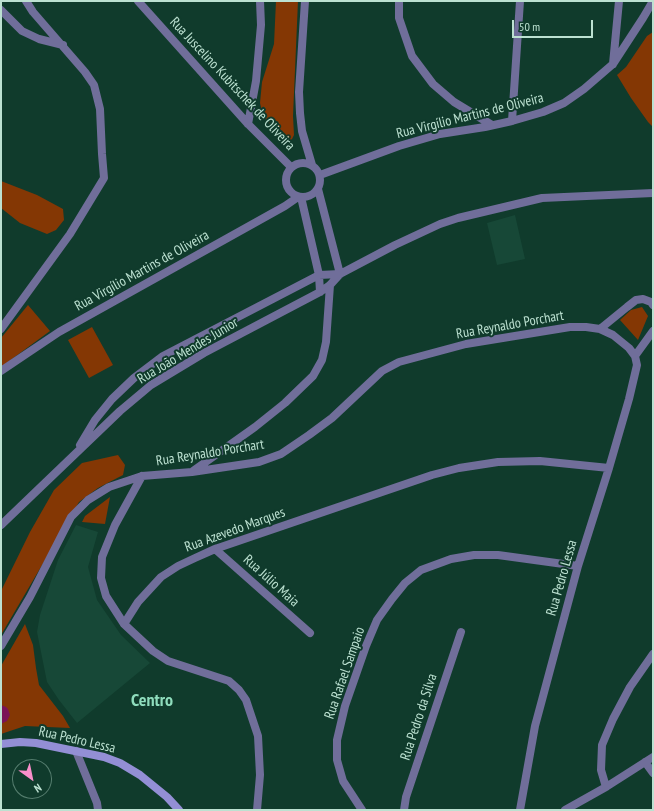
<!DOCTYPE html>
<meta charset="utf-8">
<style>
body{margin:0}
#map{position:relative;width:654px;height:811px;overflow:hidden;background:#103b2c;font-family:"PT Sans Narrow",sans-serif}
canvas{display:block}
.frame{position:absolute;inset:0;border:2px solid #bce1d1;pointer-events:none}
.north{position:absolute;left:12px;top:759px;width:40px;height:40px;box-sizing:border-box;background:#103b2c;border:1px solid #557d6e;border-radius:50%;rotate:147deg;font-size:11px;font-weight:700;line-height:16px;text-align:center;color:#bce1d1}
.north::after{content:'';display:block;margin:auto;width:14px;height:18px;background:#f98fca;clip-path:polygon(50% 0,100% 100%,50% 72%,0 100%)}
.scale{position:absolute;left:512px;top:20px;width:81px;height:18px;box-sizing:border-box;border:2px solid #bce1d1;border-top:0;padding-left:5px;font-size:12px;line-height:14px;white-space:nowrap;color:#bce1d1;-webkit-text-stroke:3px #103b2c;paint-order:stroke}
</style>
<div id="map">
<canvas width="654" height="811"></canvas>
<div class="frame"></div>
<div class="north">N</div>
<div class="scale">50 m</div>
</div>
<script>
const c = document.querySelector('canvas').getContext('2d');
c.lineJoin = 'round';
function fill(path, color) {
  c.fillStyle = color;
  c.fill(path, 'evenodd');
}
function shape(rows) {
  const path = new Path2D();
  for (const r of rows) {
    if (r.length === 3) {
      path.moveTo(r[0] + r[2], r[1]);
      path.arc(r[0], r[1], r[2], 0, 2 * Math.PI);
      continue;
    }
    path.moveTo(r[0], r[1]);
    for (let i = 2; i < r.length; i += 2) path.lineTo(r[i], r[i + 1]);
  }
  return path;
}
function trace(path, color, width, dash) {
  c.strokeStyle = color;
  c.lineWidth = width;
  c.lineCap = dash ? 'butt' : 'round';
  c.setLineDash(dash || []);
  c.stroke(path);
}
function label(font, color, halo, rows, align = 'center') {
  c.font = font + ' "PT Sans Narrow",sans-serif';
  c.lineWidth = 4;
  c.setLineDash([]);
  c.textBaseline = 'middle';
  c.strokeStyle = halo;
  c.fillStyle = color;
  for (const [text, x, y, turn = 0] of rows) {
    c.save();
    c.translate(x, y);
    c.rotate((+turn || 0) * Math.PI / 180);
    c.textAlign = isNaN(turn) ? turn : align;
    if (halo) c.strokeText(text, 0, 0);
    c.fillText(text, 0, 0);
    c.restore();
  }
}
const built = shape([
 [515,215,525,259,497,265,487,223],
 [76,525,98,532,88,567,97,600,121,635,150,663,77,723,59,700,47,682,37,632,40,615,58,560]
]);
const green = shape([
 [276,1,298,1,293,116,294,135,292,139,286,143,279,138,263,116,260,103,262,82,274,44],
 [653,32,653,127,648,122,631,98,617,75,626,67,647,36],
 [1,181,37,195,63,209,64,220,56,230,47,234,20,223,1,208],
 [28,305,50,331,1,367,1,338],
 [642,307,648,316,638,340,620,320,631,310],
 [92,327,113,365,89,378,68,340],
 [118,455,125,465,123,475,98,488,79,502,1,635,1,591,30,532,54,490,82,463],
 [110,497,105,524,82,522,85,516],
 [25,624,33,645,36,668,39,685,63,716,70,728,25,726,1,734,1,666]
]);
const water = shape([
 [1,705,6,707,8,709,10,715,7,721,1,724]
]);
const street = shape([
 [138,1,248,124,291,167],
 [305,1,299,92,300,113,302,131,312,165],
 [399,1,399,18,412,56,433,84,454,102,492,125],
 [1,10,22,31,39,39,63,45],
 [613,64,619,1],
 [512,121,520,1],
 [248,124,256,81,261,25,260,1],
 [303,180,17],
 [320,175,399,146,440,134,485,127,512,121,543,112,564,103,584,89,613,64,643,18,653,1],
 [318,189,340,274],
 [301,197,319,275,320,292],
 [1,329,70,234,104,178,102,154,100,109,94,85,85,72,33,12,26,1],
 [600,329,627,307,636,300,643,299,651,302,653,305],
 [635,356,653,331],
 [1,371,59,332,285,206,298,197],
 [80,445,95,420,112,399,134,378,163,356,319,275,340,274],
 [193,471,255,427,285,403,313,376,322,360,326,342,330,285],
 [142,476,115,525,102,557,101,578,106,596,124,624,153,651,168,661,229,681,239,690,246,700,258,736,260,775,257,810],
 [1,525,120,411,151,385,204,353,320,292,330,285,340,274,395,245,440,224,458,218,542,198,653,193],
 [215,549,310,633],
 [124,624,138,602,161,577,178,566,195,558,215,549,432,475,459,468,498,462,540,461,609,468],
 [1,646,30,597,71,517,88,500,109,487,142,476,192,472,259,462,281,454,309,435,332,418,382,371,399,362,466,344,570,327,586,327,600,329,613,335,629,348,635,356,637,365,629,399,609,468,578,566,535,726,520,810],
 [76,751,97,803,98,810],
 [645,762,653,773],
 [606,787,601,770,602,745,613,719,630,687,653,654],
 [362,810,343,781,337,760,337,740,345,706,366,646,377,620,392,599,405,583,421,570,451,559,474,555,498,555,578,566],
 [404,810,406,797,461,632],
 [565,810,606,787,653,757]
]);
const secondary = shape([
 [1,744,20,742,36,743,104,757,120,763,140,775,167,797,179,810]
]);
const streetNames = [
 ["Rua Juscelino Kubitschek de Oliveira",232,84,47],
 ["Rua Virgílio Martins de Oliveira",470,116,-14],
 ["Rua Virgílio Martins de Oliveira",142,271,-29],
 ["Rua Reynaldo Porchart",510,325,-10],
 ["Rua João Mendes Junior",188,351,-31],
 ["Rua Reynaldo Porchart",210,453,-9],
 ["Rua Azevedo Marques",235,530,-20],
 ["Rua Pedro Lessa",562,578,-74],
 ["Rua Júlio Maia",271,581,42],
 ["Rua Rafael Sampaio",345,673,-71],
 ["Rua Pedro da Silva",419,717,-72],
 ["Rua Pedro Lessa",77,740,13]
];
const districtNames = [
 ["Centro",152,701]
];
fill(built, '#174837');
fill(green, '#843704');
fill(water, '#7a1356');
trace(street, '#706e9a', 8);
trace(secondary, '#938fd5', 8);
label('14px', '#bce1d1', '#103b2c', streetNames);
label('bold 18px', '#8fddbd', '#103b2c', districtNames);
</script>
